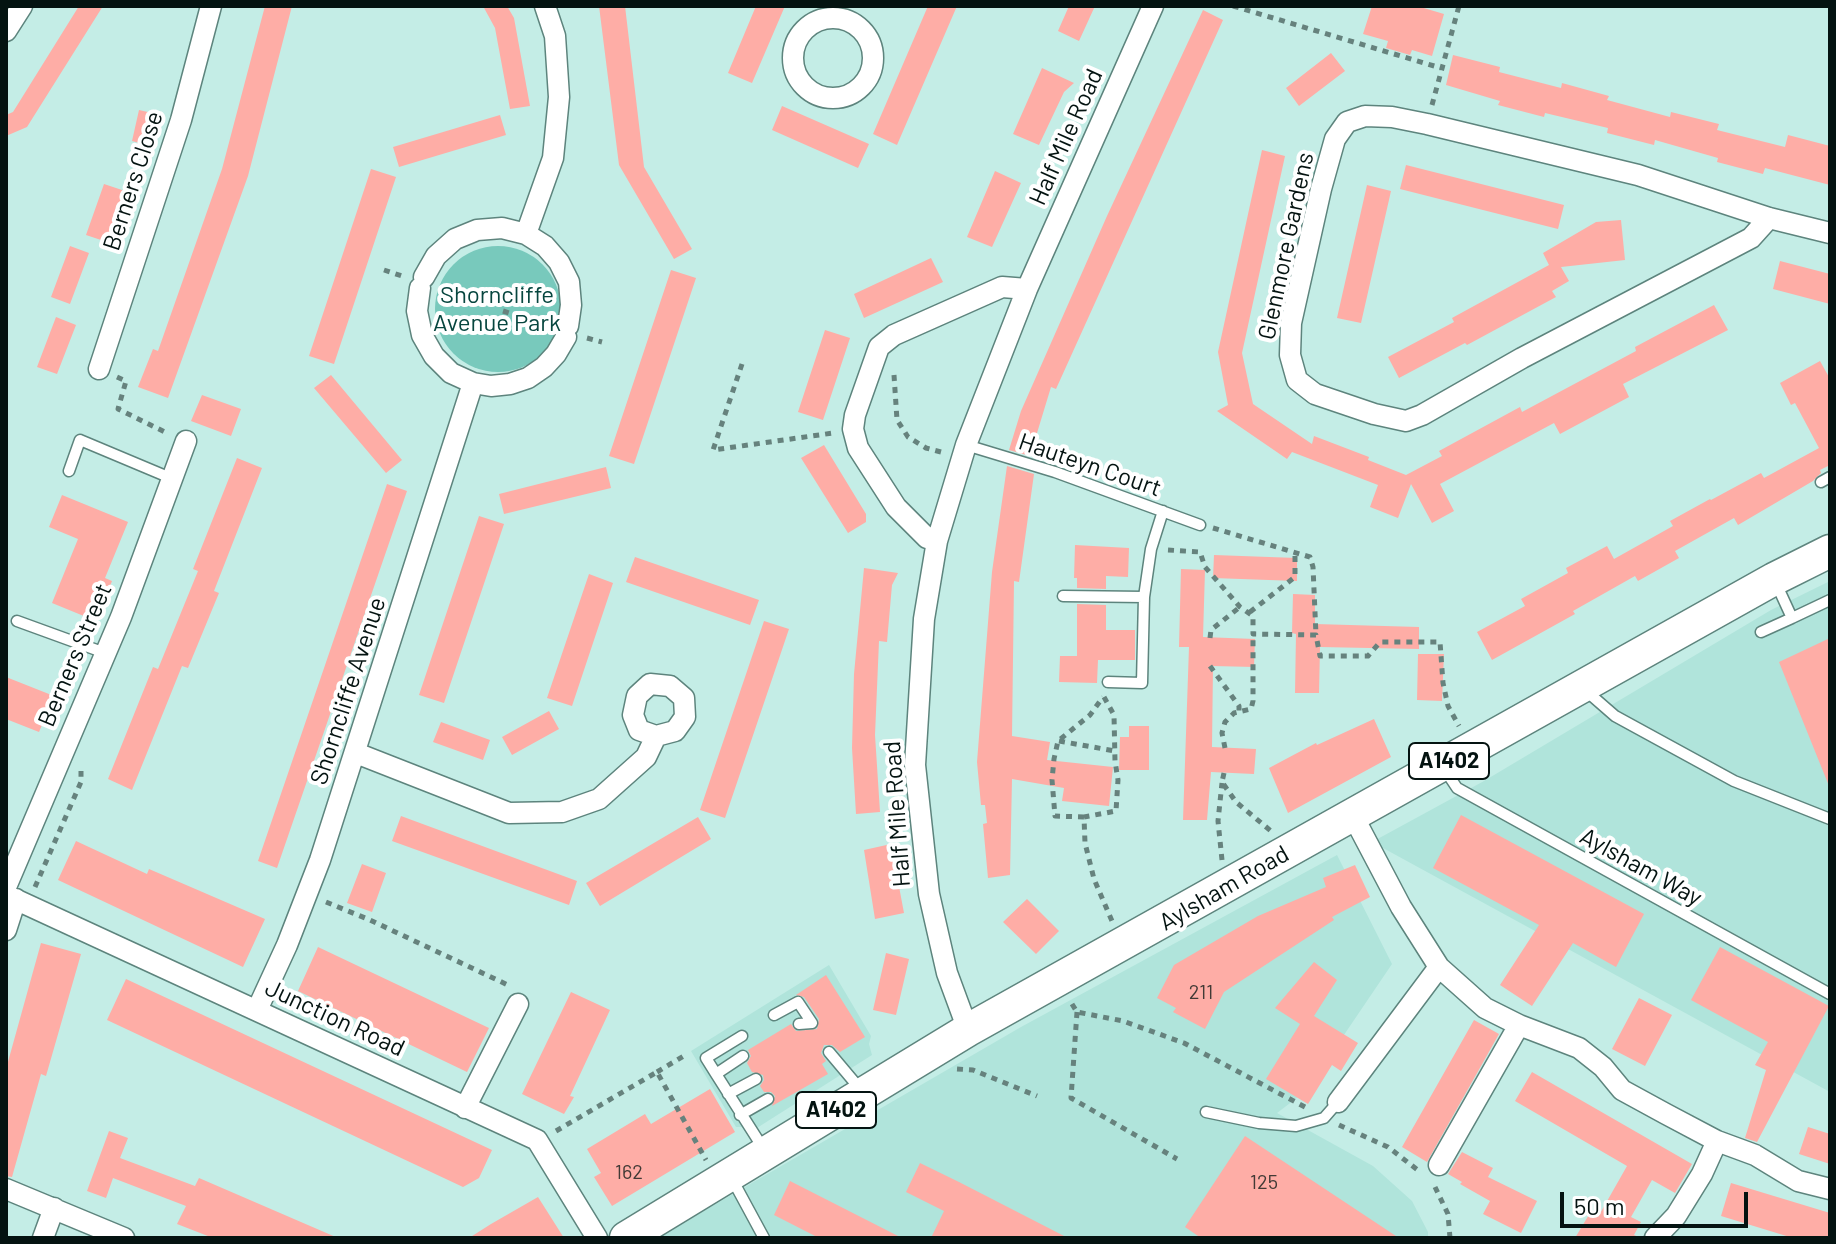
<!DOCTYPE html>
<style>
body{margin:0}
#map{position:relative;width:1836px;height:1244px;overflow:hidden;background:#c4ede6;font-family:Barlow,sans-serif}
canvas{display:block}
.frame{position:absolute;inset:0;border:8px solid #041311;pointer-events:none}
.scale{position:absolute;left:1560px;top:1192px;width:188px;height:36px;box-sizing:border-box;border:4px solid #041311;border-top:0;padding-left:10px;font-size:24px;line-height:28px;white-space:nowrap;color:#041311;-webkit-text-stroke:6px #fff;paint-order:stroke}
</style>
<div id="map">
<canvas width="1836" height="1244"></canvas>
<div class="frame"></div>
<div class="scale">50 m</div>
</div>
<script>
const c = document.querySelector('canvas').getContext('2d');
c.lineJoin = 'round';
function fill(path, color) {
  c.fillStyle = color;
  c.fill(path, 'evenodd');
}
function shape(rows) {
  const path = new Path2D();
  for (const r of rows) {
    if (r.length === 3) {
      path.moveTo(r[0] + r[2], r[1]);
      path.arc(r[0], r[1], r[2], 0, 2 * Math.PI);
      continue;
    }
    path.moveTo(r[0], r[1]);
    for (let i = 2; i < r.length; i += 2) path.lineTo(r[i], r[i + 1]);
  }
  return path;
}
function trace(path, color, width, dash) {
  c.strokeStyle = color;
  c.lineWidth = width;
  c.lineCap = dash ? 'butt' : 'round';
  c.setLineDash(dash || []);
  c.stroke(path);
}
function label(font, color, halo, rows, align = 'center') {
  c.font = font + ' Barlow,sans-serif';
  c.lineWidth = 8;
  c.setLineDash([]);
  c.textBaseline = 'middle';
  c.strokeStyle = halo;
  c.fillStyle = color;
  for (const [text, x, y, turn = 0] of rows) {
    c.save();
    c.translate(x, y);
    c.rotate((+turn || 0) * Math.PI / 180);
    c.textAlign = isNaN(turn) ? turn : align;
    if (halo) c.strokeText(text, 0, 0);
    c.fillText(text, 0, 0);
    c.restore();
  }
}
const built = shape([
 [1830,581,1830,1092,1372,842,1484,781,1771,610],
 [1337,855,1392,964,1306,1091,1277,1113,1373,1166,1412,1201,1428,1232,1428,1238,657,1238,1021,1027],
 [829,965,871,1036,869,1044,872,1055,749,1133,742,1127,736,1127,691,1051]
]);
const green = shape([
 [498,309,63]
]);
const building = shape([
 [79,6,103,6,27,127,6,136,6,115,13,112],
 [265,6,292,6,248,176,168,398,138,387,153,349,158,351,222,169],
 [483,6,507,6,514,18,530,106,510,109,495,28],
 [599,6,625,6,644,167,692,249,674,259,619,165],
 [756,6,785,6,752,83,728,73],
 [928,6,957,6,897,145,873,134],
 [1069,6,1095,6,1079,41,1058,31],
 [1372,6,1417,6,1444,14,1432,56,1412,50,1410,55,1386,48,1388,41,1363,34],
 [1203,10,1223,20,1056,389,1051,387,1030,456,1009,450,1021,411,1107,216],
 [1331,53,1345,71,1299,106,1286,88],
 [1453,55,1500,67,1499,72,1561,88,1562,83,1609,96,1607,100,1670,117,1671,112,1719,124,1717,130,1785,147,1788,135,1830,146,1830,185,1765,168,1763,174,1717,162,1718,158,1655,140,1654,145,1607,133,1608,128,1545,113,1544,117,1498,105,1500,101,1446,85],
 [1042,68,1074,83,1064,92,1039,145,1013,134],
 [782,106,869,144,858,168,772,130],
 [139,110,161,115,154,147,132,141],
 [500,115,506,135,399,167,393,147],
 [1262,150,1285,156,1242,353,1253,404,1312,444,1314,436,1369,457,1368,460,1406,475,1442,456,1439,451,1520,407,1522,412,1636,351,1635,347,1714,305,1728,330,1623,384,1629,397,1560,434,1554,423,1440,484,1454,511,1432,523,1411,484,1398,518,1370,507,1378,485,1292,452,1287,459,1217,411,1228,405,1218,352],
 [1406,165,1564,205,1558,229,1400,189],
 [371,169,396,177,334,364,309,356],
 [995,171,1021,183,992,247,967,237],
 [104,184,125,191,107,242,86,235],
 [1367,185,1391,191,1361,323,1337,318],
 [1621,220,1625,260,1561,267,1569,281,1552,291,1556,297,1467,345,1465,343,1399,378,1388,357,1454,322,1452,318,1549,265,1543,253,1596,222],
 [70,246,89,253,70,304,51,297],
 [931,258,943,282,864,318,854,294],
 [1780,261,1830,274,1830,304,1773,289],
 [671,270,696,278,634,464,609,456],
 [56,317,76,325,57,374,37,367],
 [825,330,850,338,823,420,798,412],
 [1820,361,1830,379,1830,469,1828,466,1820,470,1821,473,1813,481,1738,525,1734,518,1675,551,1679,558,1638,581,1635,576,1573,611,1575,614,1492,660,1477,632,1525,606,1521,599,1568,573,1566,568,1607,546,1614,559,1673,526,1670,521,1710,499,1711,500,1761,473,1764,478,1819,448,1795,403,1791,405,1780,383],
 [331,375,402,460,386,473,314,388],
 [202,395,241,409,231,436,191,421],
 [824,445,866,514,866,522,848,533,801,458],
 [237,458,262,468,214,591,219,593,188,668,182,666,132,790,108,779,153,667,158,669,198,571,193,569],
 [1007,466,1034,474,1019,582,1014,581,1012,736,1050,742,1047,760,1113,767,1109,806,1062,801,1064,788,1012,779,1010,875,988,878,983,824,987,823,985,805,981,805,977,762,992,572],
 [606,467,611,488,504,514,499,494],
 [387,484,407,491,277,868,258,861],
 [62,495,128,522,105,578,112,581,96,621,52,603,78,539,49,527],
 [479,516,504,524,444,703,419,695],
 [1075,545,1129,548,1128,577,1106,576,1106,589,1077,588,1077,578,1074,578],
 [1214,555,1297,558,1297,581,1213,578],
 [635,557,759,600,750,625,626,582],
 [864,568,898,573,892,585,887,642,879,641,875,735,880,812,856,814,852,748,854,674],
 [1181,569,1205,570,1203,637,1255,639,1254,667,1213,666,1212,747,1256,749,1254,774,1211,772,1207,820,1183,820,1189,647,1179,647],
 [589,574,613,583,572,706,547,698],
 [1293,594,1315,595,1315,624,1419,627,1419,649,1320,647,1319,693,1295,693,1296,634,1292,633],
 [1077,604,1106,605,1106,630,1135,630,1135,660,1098,660,1097,683,1059,682,1060,656,1077,656],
 [764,621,789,629,725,818,700,810],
 [1830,638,1830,786,1829,786,1779,662],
 [1418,654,1444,654,1442,701,1417,700],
 [6,677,54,696,39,732,6,719],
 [549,711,559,729,512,755,502,737],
 [1374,719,1391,757,1288,813,1269,768,1316,743,1317,745],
 [441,722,490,740,483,760,433,742],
 [1129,726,1149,726,1149,770,1119,770,1120,737,1129,737],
 [1461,815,1644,914,1616,967,1573,943,1532,1006,1500,985,1539,925,1433,868],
 [401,816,577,881,569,905,392,841],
 [698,817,711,839,600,906,586,883],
 [76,841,147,874,149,869,265,919,243,967,58,880],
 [891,844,904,913,875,919,864,850],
 [362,864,386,873,372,912,347,903],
 [1355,865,1370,897,1332,917,1334,920,1224,992,1205,1029,1173,1012,1176,1008,1157,998,1174,965,1258,916,1326,887,1323,878],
 [1027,899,1059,931,1036,954,1003,922],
 [41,943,81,954,46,1076,41,1074,12,1177,6,1176,6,1069],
 [318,947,489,1028,467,1072,298,991],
 [1720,947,1829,1006,1757,1142,1745,1138,1766,1070,1755,1065,1768,1042,1691,1000],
 [886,953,909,959,896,1015,873,1010],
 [1314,962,1337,980,1314,1016,1358,1043,1341,1071,1332,1065,1308,1104,1266,1079,1300,1024,1275,1008],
 [826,975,865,1037,840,1052,832,1045,824,1045,821,1053,826,1061,822,1064,828,1074,772,1106,775,1096,771,1092,764,1092,760,1086,764,1080,763,1075,752,1072,747,1063,751,1056,748,1050,791,1024,796,1031,817,1029,819,1019,804,997,796,995],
 [126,979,492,1150,479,1178,463,1187,107,1020],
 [571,992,610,1010,570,1096,574,1097,564,1114,522,1094],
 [1639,998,1672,1015,1645,1066,1612,1049],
 [1474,1020,1499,1034,1427,1162,1402,1147],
 [1532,1072,1692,1164,1675,1193,1652,1180,1631,1217,1641,1222,1634,1235,1641,1238,1575,1238,1590,1213,1598,1217,1627,1166,1515,1101],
 [710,1089,735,1132,612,1206,594,1177,601,1173,587,1149,645,1114,651,1124],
 [1808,1127,1830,1134,1830,1164,1799,1154],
 [109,1131,128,1138,120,1158,195,1186,199,1178,338,1238,213,1238,177,1224,186,1206,113,1178,106,1198,87,1191],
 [1245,1136,1399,1238,1201,1238,1185,1227],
 [1462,1152,1493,1168,1488,1177,1537,1201,1521,1233,1483,1214,1490,1201,1460,1184,1462,1182,1448,1174],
 [920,1163,959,1182,1068,1238,931,1238,944,1211,906,1192],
 [790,1181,902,1238,819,1238,774,1215],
 [1731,1183,1830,1213,1830,1238,1793,1238,1721,1216],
 [538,1197,564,1238,469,1238,491,1224]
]);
const path = shape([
 [1233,6,1441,68],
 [1432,105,1459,6],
 [384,270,402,276],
 [503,311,547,325],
 [587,338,602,342],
 [742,364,713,450,833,433],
 [894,375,897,420,908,437,926,448,941,452],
 [117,377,126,381,118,409,167,433],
 [1213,528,1310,557,1313,567,1316,635],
 [1168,550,1200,552,1205,567,1240,607,1253,616,1253,634,1316,635,1320,656,1368,656,1380,642,1440,642,1443,683,1448,706,1459,726],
 [1250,612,1295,577,1295,554],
 [1210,638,1211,630,1240,607],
 [1210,666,1239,706,1239,712],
 [1104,697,1114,715,1115,761,1118,780,1116,811,1084,817,1085,843,1094,879,1112,921],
 [1059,741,1115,751],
 [1225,748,1222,733,1225,722,1234,713,1251,709,1253,701,1253,634],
 [1224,773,1222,782,1236,802,1271,831],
 [1084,817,1055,816,1052,780,1054,759,1058,741,1090,715,1103,697],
 [1222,860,1218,821,1222,783],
 [35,887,81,782,81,771],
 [326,902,370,920,510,986],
 [1072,1004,1077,1012,1123,1021,1184,1043,1305,1107],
 [1077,1012,1071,1098,1177,1159],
 [957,1069,973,1070,1037,1096],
 [657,1072,687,1054],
 [1339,1125,1388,1147,1419,1171],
 [556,1131,657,1072,706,1160],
 [1435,1187,1448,1214,1450,1238]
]);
const service = shape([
 [966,445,1055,472,1200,525],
 [69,471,80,440,173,479],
 [1821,482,1830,477],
 [1775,581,1792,618,1830,600],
 [1063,596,1144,597,1151,549,1163,511],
 [17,621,105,653],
 [1761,632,1792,618],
 [1108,682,1142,683,1144,597],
 [1584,689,1615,716,1734,781,1830,819],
 [1445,770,1457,788,1830,994],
 [774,1015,798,1002,812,1023,799,1024],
 [829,1052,861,1090],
 [743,1056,716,1074,763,1148],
 [716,1074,706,1058,742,1036],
 [728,1094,756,1079],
 [1206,1112,1259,1123,1296,1126,1324,1118,1338,1102],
 [740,1115,768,1099],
 [731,1177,764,1238]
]);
const minor = shape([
 [833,58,40],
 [6,31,22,6],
 [1769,218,1751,238,1522,358,1422,415,1406,421,1374,414,1315,394,1297,380,1290,355,1291,323,1321,189,1335,139,1347,122,1365,116,1392,117,1427,124,1638,175,1769,218,1830,233],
 [526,234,553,158,559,97,555,36,545,6],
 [424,277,436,256,455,239,477,230,502,228,526,234,545,246,559,262,569,282,571,305,568,326],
 [420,288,417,311,422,335,434,356,451,373,473,383,491,386,510,384,528,378,544,367,556,354,566,337],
 [99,369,181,120,211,6],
 [937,541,927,538,896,507,858,448,853,429,855,415,879,347,894,335,1002,287,1027,289],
 [356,753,509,813,562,812,599,799,646,757,656,736,675,731,685,717,684,698,670,686,650,684,637,696,633,715,639,730,656,736],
 [6,887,121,617,186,441],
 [6,895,537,1140,597,1238],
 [6,930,16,899],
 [1439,967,1485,1008,1519,1025],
 [257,1010,287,945,320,860,473,383],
 [968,1030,947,973,929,894,915,765,924,619,937,541,966,445,1027,289,1153,6],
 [1338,1102,1439,967,1401,907,1352,814],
 [465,1108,518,1004],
 [1439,1165,1519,1025,1579,1048,1603,1067,1622,1090,1666,1114,1717,1141,1755,1155,1798,1181,1830,1189],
 [6,1189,124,1238],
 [43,1238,54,1208],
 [1655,1238,1676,1216,1702,1174,1717,1141]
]);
const primary = shape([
 [626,1238,968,1030,1774,579,1830,551]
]);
const numberNames = [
 ["211",1201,992],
 ["162",629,1172],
 ["125",1264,1182]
];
const shields = [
 [1449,761,80],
 [836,1110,80]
];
const shieldNames = [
 ["A1402",1449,761],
 ["A1402",836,1110]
];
const streetNames = [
 ["Half Mile Road",1066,137,-66],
 ["Berners Close",133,181,-72],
 ["Glenmore Gardens",1286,246,-78],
 ["Hauteyn Court",1090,465,19],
 ["Berners Street",75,655,-67],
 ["Shorncliffe Avenue",348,691,-72],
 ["Half Mile Road",897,814,-94],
 ["Aylsham Way",1641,867,29],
 ["Aylsham Road",1224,888,-30],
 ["Junction Road",335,1018,25]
];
const parkNames = [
 ["Shorncliffe",497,295],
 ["Avenue Park",497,323]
];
fill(built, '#b0e4db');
fill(green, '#78c9bc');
fill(building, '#feada6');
trace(service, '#5d847d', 13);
trace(minor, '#5d847d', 23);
trace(primary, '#5d847d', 35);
trace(path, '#66827d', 5, [6, 6]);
trace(service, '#fff', 10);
trace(minor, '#fff', 20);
trace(primary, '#fff', 32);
label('20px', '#423a36', null, numberNames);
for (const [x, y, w] of shields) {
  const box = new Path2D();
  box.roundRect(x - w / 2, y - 18, w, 36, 6);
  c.fillStyle = '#fff';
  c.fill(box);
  trace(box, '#041311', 2);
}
label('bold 22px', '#041311', null, shieldNames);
label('24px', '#041311', '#fff', streetNames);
label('24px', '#07463f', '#fff', parkNames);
</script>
